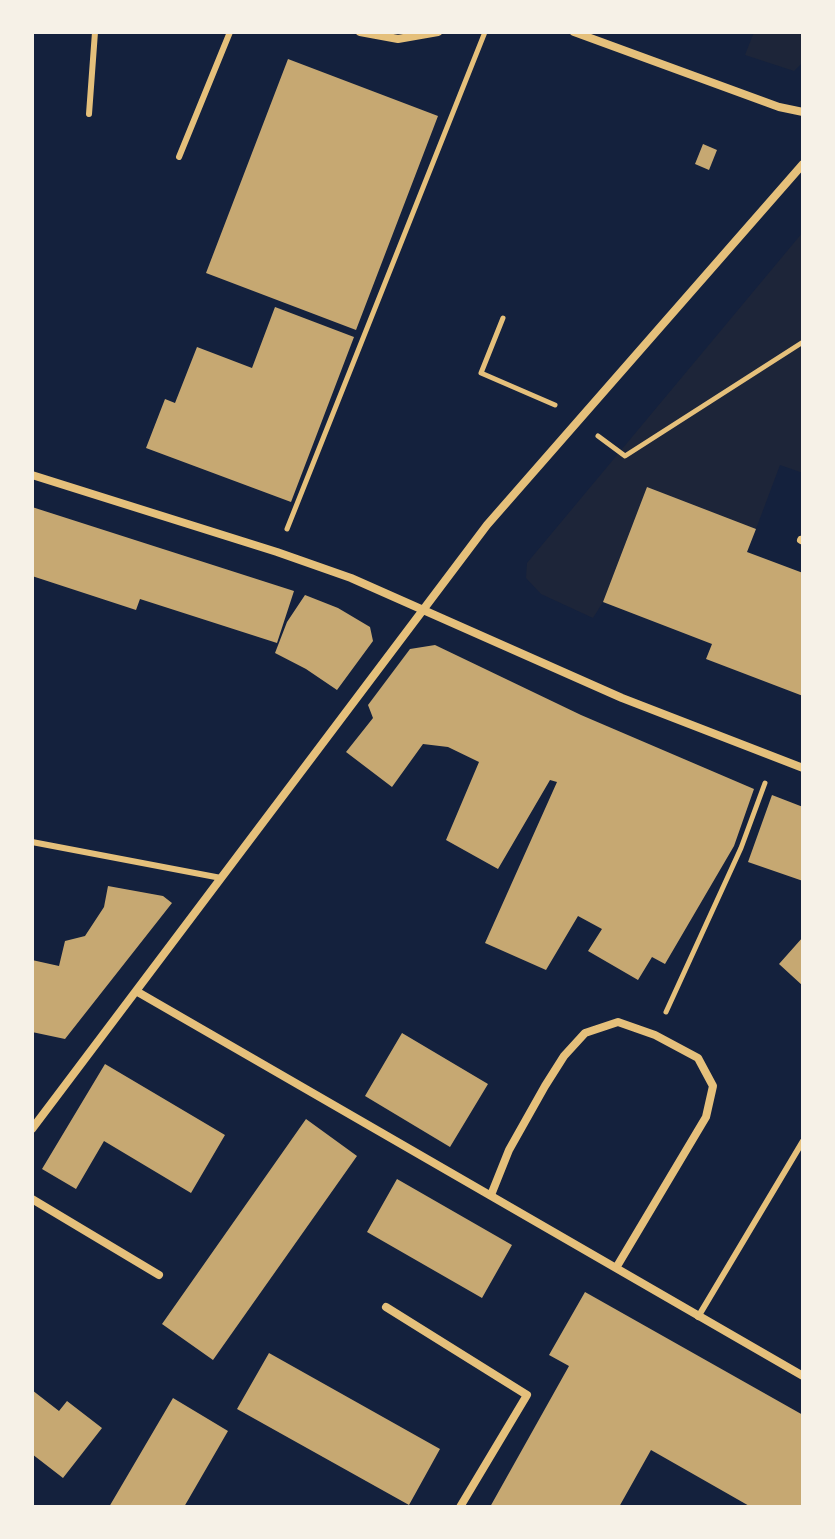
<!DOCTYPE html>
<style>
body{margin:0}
#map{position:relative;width:835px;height:1539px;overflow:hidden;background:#14213d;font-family:"Varela Round",sans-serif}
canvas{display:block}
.frame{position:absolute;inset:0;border:34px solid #f6f1e7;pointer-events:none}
</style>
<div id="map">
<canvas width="835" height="1539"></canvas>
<div class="frame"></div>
</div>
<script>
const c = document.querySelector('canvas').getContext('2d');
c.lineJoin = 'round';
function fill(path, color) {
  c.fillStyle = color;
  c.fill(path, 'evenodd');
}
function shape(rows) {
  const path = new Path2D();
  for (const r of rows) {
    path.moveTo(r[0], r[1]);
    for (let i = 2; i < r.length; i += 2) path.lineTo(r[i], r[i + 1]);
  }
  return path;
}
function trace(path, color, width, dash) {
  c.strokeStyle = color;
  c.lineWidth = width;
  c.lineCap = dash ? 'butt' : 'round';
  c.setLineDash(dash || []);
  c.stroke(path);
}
const green = shape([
 [754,32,803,32,803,62,794,71,745,55],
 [803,232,803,473,780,465,756,529,647,487,603,602,593,618,541,594,526,578,527,563]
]);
const building = shape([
 [288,59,438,116,356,330,206,273],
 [703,144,717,150,709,170,695,164],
 [275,307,354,337,291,502,146,448,165,399,175,403,197,347,252,368],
 [647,487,756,529,747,552,803,573,803,696,706,659,712,644,603,602],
 [32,507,294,591,277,643,140,599,136,610,32,576],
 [305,595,338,608,370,627,373,641,337,690,306,669,275,653,287,622],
 [435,645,581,715,754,789,734,846,665,964,652,957,638,980,588,951,602,929,578,916,546,970,485,943,557,782,550,780,498,869,446,840,479,762,448,747,423,744,392,787,346,752,373,718,368,705,410,649],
 [772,795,803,807,803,881,748,862],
 [108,886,163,896,172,903,65,1039,32,1032,32,960,59,966,65,941,85,936,104,907],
 [803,937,803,986,779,964],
 [402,1033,488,1084,450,1147,365,1096],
 [105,1064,225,1135,191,1193,104,1141,76,1189,42,1169],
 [306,1119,357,1156,213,1360,162,1324],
 [397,1179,512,1245,482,1298,367,1232],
 [585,1292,803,1415,803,1507,751,1507,651,1450,619,1507,490,1507,569,1366,549,1355],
 [269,1353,440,1449,409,1505,237,1409],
 [32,1390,59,1411,67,1401,102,1428,63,1478,32,1454],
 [173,1398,228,1431,184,1507,109,1507]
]);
const path = shape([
 [503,318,481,373,555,405],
 [598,436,625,456,803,342],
 [287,529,485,32],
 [666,1012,741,848,765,783]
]);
const service = shape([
 [89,114,95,32],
 [179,157,230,32],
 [32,842,221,878],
 [698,1317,803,1141]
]);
const minor = shape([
 [360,32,398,39,438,32],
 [574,32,779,107,803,112],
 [32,475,277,552,351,578,622,698,803,768],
 [801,540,803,541],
 [136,991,803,1376],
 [32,1129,487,525,803,164],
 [491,1195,509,1150,545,1086,564,1056,585,1033,618,1022,655,1035,698,1058,713,1086,706,1117,616,1268],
 [32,1199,159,1275],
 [386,1307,527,1395,460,1507]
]);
fill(green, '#1d2539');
fill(building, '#c6a872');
trace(path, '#e5c07b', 5);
trace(service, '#e5c07b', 6);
trace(minor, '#e5c07b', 8);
</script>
